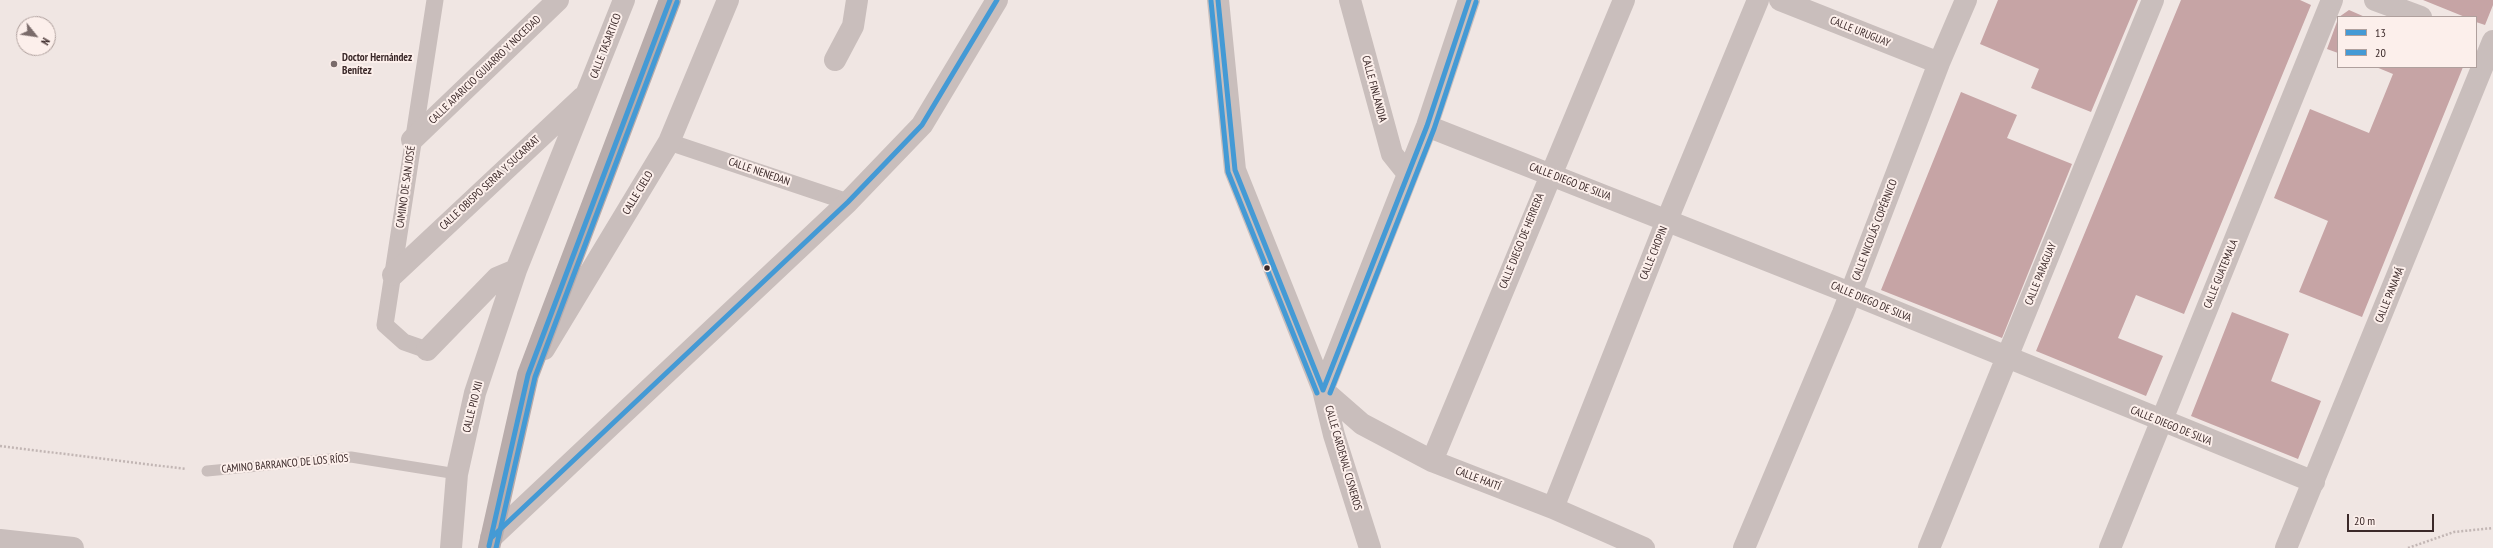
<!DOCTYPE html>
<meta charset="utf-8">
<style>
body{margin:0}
#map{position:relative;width:2493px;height:548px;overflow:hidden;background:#f0e6e3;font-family:"PT Sans Narrow",sans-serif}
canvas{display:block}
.legend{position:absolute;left:2337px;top:16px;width:140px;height:52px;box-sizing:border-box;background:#fcefeb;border:1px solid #afa09d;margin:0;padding:5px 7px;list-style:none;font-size:12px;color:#3b2929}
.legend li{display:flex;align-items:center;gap:8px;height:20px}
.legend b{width:20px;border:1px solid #afa09d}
.north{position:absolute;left:16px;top:16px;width:40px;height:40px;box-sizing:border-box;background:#fcefeb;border:1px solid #afa09d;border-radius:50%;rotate:120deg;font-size:11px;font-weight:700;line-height:16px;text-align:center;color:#3b2929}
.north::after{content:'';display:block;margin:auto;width:14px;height:18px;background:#7a6b6a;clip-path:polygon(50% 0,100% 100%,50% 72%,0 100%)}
.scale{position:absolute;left:2347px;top:514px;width:87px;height:18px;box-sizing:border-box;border:2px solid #3b2929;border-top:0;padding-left:5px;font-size:12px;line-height:14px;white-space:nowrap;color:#3b2929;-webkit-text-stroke:3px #fcefeb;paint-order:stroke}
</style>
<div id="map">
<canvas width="2493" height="548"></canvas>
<ul class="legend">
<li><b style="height:5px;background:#449ad5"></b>13</li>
<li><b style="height:5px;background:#449ad5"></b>20</li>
</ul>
<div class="north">N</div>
<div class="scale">20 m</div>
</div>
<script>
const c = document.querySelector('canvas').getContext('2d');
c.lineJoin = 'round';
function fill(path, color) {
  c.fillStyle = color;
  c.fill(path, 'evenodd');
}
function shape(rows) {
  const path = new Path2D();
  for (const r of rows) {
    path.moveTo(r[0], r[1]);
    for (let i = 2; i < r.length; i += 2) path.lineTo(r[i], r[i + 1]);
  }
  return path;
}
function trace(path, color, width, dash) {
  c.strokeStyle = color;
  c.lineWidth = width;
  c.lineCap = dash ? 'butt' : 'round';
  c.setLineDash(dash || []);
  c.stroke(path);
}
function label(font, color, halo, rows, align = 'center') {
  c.font = font + ' "PT Sans Narrow",sans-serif';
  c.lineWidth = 4;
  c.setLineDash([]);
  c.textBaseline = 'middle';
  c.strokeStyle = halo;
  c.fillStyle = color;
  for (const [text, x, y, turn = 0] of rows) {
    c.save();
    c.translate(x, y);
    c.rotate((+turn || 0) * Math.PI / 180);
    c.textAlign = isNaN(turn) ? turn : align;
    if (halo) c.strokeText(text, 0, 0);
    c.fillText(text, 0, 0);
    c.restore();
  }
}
const building = shape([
 [1998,0,2138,0,2091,112,2031,88,2039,69,1980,44],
 [2181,0,2300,0,2311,5,2184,314,2136,295,2118,338,2163,356,2146,396,2036,351],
 [2423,0,2493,0,2493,5,2485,25,2476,22,2476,17,2465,17],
 [2349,10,2365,17,2339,17],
 [2338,19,2338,53,2327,49],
 [2376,67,2463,67,2362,317,2299,292,2328,221,2274,198,2310,109,2369,133,2393,74],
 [1961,92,2017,115,2007,138,2072,164,2002,338,1881,290],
 [2232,312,2289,334,2271,381,2321,401,2298,459,2191,416]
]);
const path = shape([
 [0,446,186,469],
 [2408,548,2454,532,2493,528]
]);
const service = shape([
 [207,471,351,457,457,474]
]);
const pedestrian = shape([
 [669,142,848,202],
 [427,350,404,342,385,325,435,0]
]);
const minor = shape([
 [1218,0,1235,170,1323,390,1334,435,1370,548],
 [1350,0,1392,154,1408,174],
 [1780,0,1939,63],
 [2375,0,2421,17],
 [835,60,853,26,857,0],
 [1427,126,1850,293,2314,482],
 [412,140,558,0],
 [393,275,583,97],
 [544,349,669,142,728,0],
 [427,350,497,278,516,270],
 [1323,390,1427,126,1469,0],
 [1323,390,1362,424,1432,461,1553,508,1644,548],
 [1432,461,1624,0],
 [1553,508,1667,220,1758,0],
 [491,538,848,202,922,125,997,0],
 [0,540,73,548],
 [451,548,457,474,475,393,516,270,624,0],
 [1744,548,1843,313,1939,63,1966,0],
 [1929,548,2153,0],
 [2110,548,2332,0],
 [2286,548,2493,41]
]);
const primary = shape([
 [489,548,528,375,670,0]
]);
const bus1 = shape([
 [1218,0,1235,170,1323,390],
 [1323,390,1427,126,1469,0],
 [491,538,848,202,922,125,997,0],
 [489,546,528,375,670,0]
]);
const bus2 = shape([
 [1211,1,1228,172,1317,393],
 [1330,393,1434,129,1476,2],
 [496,548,535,377,677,2]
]);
const markers = [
 [334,64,4,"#7a6b6a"],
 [1267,268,3.5,"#3b2929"]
];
const streetNames = [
 ["CALLE URUGUAY",1860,32,22],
 ["CALLE TASARTICO",606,46,-69],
 ["CALLE APARICIO GUIJARRO Y NOCEDAD",485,70,-44],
 ["CALLE FINLANDIA",1374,89,75],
 ["CALLE NENEDAN",759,172,19],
 ["CALLE DIEGO DE SILVA",1570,182,21],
 ["CALLE OBISPO SERRA Y SUCARRAT",490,183,-43],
 ["CAMINO DE SAN JOSÉ",406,187,-82],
 ["CALLE CIELO",638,193,-59],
 ["CALLE NICOLÁS COPÉRNICO",1875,230,-69],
 ["CALLE DIEGO DE HERRERA",1522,241,-68],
 ["CALLE CHOPIN",1654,253,-68],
 ["CALLE PARAGUAY",2041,274,-68],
 ["CALLE GUATEMALA",2221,274,-68],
 ["CALLE PANAMÁ",2390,295,-68],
 ["CALLE DIEGO DE SILVA",1871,302,23],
 ["CALLE PIO XII",473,407,-76],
 ["CALLE DIEGO DE SILVA",2171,426,22],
 ["CALLE CARDENAL CISNEROS",1343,458,74],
 ["CAMINO BARRANCO DE LOS RÍOS",285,464,-5],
 ["CALLE HAITÍ",1478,479,21]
];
const poiNames = [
 ["Doctor Hernández",342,58],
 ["Benítez",342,71]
];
fill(building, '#c6a4a5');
trace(path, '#c2b6b4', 2.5, [2, 2]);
trace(service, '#c9bebc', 11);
trace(pedestrian, '#c9bebc', 17);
trace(minor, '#c9bebc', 22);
trace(primary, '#b8acab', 22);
trace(bus1, '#449ad5', 5);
trace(bus2, '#449ad5', 5);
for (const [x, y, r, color] of markers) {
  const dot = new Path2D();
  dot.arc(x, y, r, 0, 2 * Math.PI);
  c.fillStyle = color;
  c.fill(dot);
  trace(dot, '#fcefeb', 1.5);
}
label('11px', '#3b2929', '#fcefeb', streetNames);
label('bold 11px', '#3b2929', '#fcefeb', poiNames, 'left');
</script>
